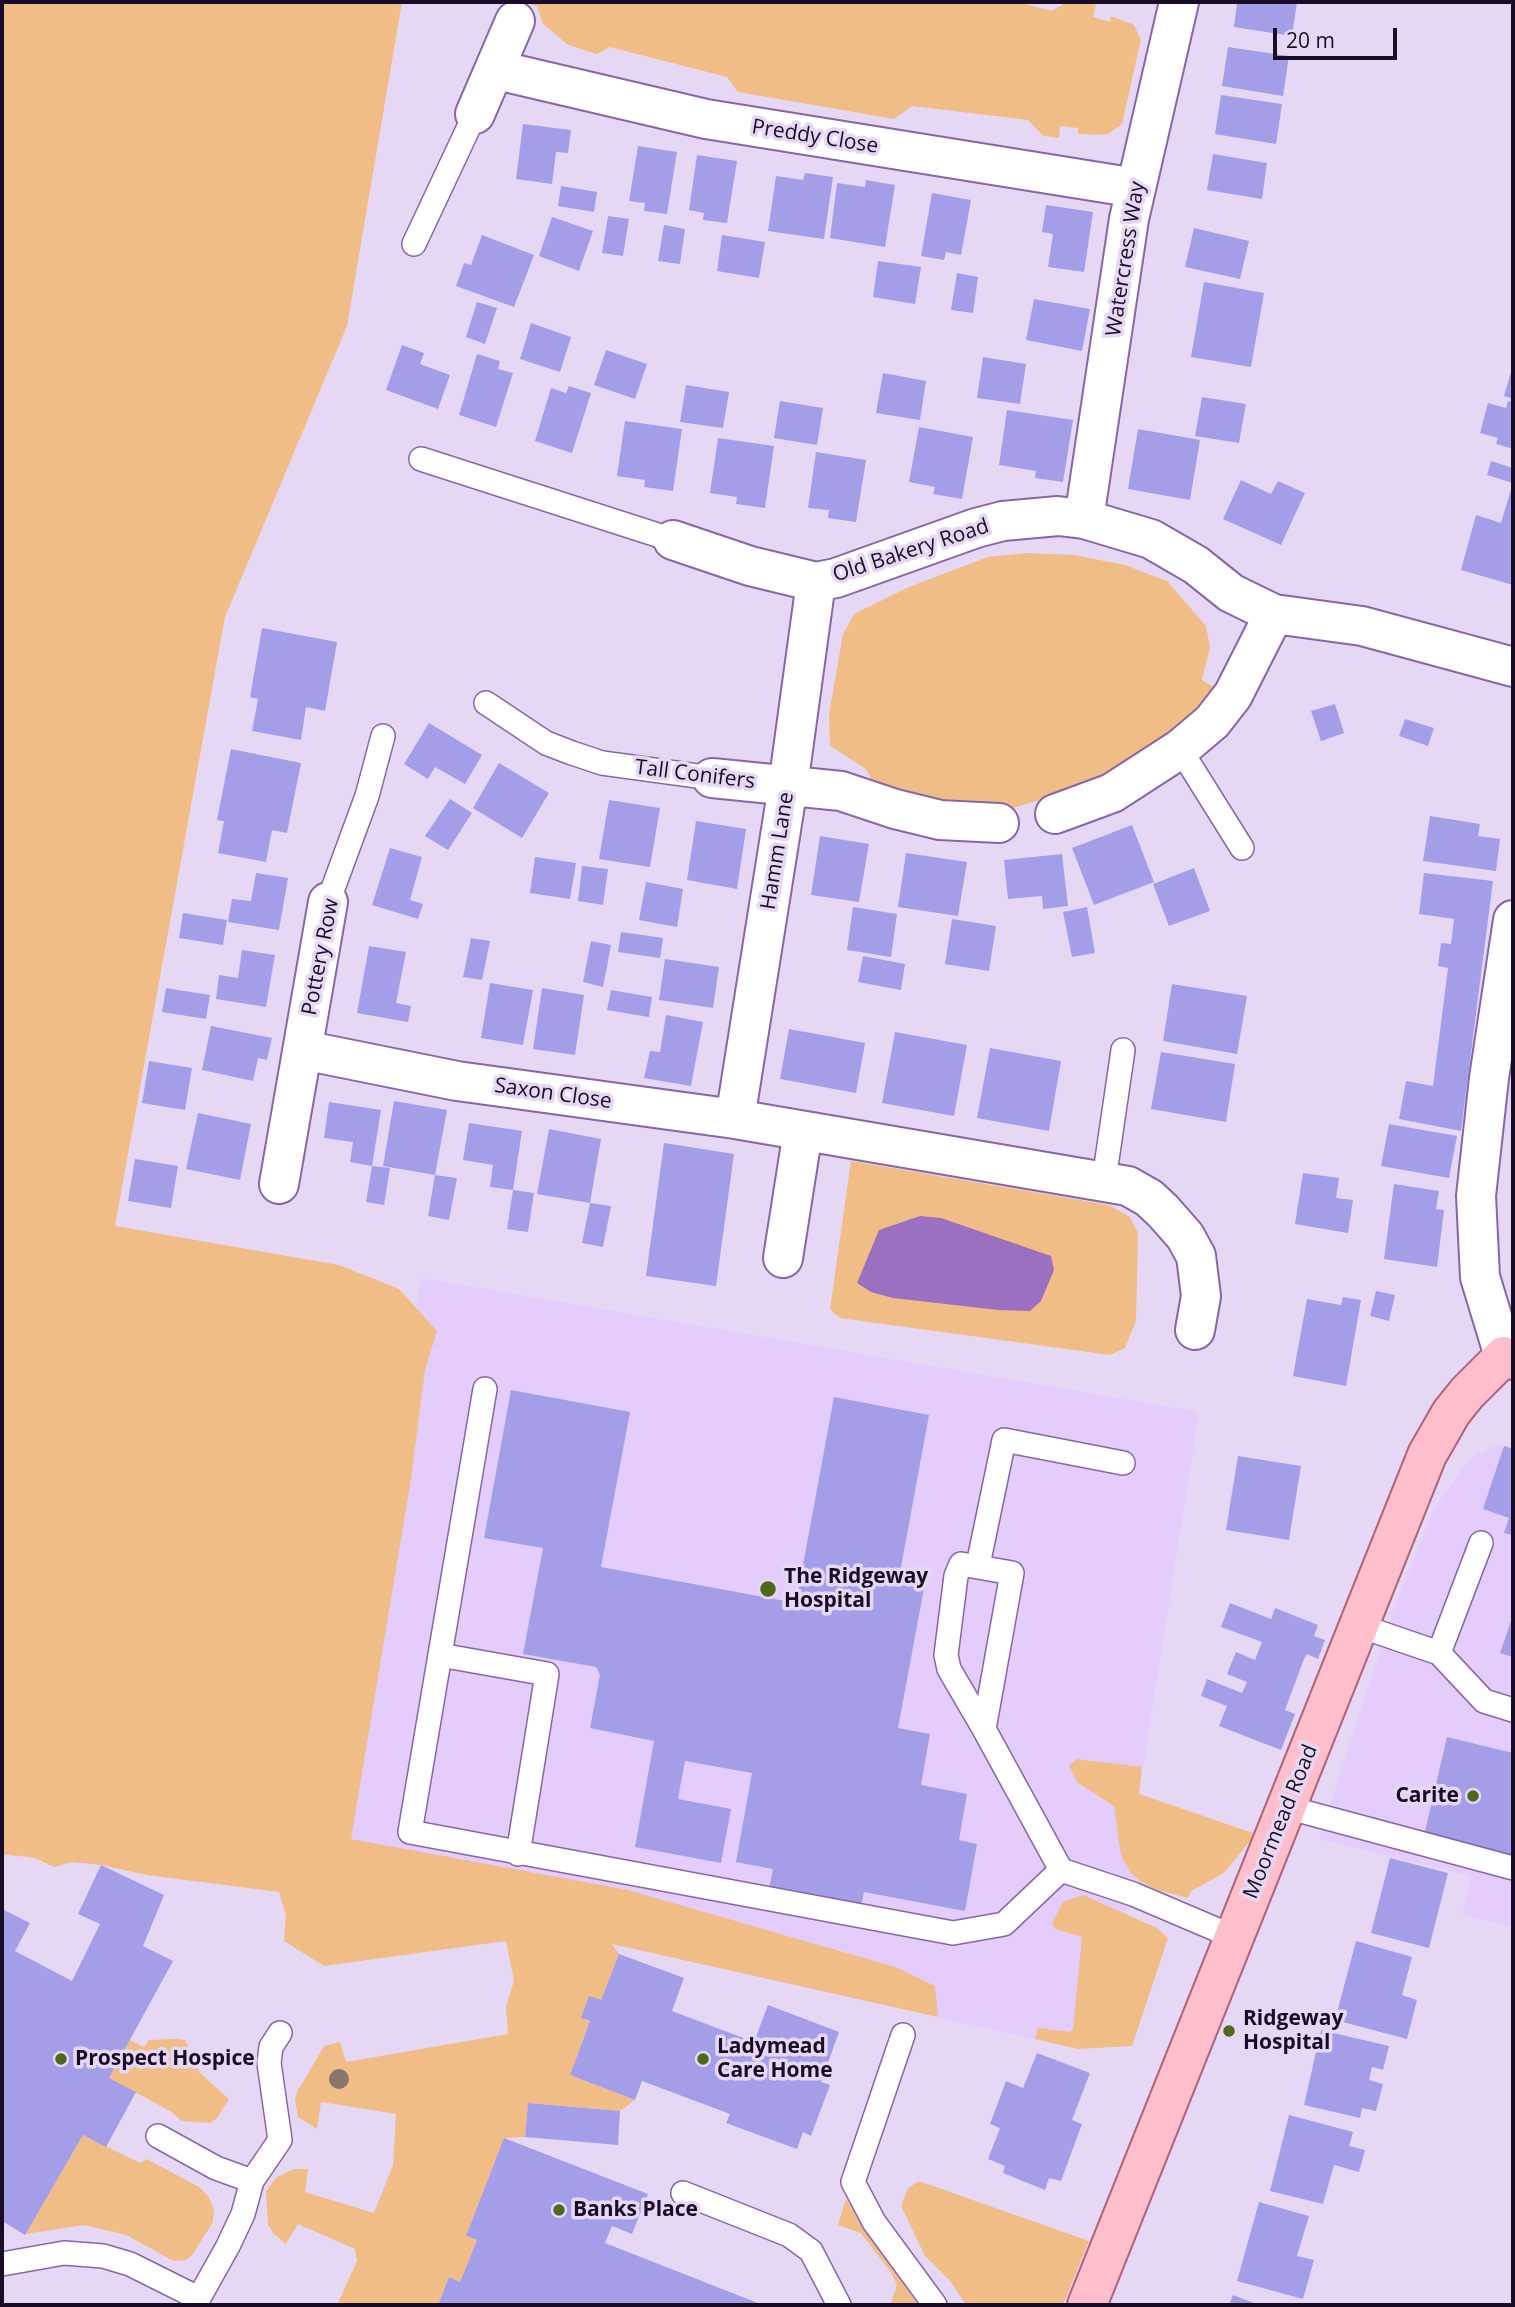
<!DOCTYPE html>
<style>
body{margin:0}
#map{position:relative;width:1515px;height:2307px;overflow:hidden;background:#e6d8f5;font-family:"Open Sans",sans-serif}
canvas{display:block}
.frame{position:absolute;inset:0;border:4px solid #1a0c26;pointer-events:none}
.scale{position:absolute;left:1273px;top:28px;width:124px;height:32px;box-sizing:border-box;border:4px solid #1a0c26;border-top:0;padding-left:9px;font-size:21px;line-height:24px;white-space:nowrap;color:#1a0c26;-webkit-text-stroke:5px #e6d8f5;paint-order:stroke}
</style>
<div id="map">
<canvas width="1515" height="2307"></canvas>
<div class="frame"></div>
<div class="scale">20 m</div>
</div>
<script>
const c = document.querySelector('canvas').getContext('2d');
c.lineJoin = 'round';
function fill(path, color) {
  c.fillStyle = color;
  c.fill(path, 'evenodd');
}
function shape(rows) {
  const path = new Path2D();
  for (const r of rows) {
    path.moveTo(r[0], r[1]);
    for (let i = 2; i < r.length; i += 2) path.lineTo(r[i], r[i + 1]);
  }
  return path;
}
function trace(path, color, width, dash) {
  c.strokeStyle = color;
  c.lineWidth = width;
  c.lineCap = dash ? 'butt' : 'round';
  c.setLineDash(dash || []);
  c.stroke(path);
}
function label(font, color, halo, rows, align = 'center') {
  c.font = font + ' "Open Sans",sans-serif';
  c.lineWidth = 7;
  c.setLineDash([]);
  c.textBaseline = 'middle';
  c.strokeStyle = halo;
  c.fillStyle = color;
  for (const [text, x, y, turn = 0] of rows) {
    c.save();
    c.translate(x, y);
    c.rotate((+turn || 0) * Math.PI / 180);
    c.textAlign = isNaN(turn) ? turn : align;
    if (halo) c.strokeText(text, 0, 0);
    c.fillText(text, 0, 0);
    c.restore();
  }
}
const built = shape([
 [421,1278,1199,1412,1139,1793,1163,1802,1078,2049,315,1876],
 [1497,1445,1513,1449,1513,1927,1462,1914,1471,1876,1319,1839,1392,1614,1434,1509,1465,1465,1477,1454]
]);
const green = shape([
 [2,2,402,2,347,326,225,617,115,1226,339,1265,399,1289,437,1331,425,1370,411,1479,351,1839,628,1890,895,1967,935,1986,938,2017,612,1944,619,1954,601,2000,581,2018,590,2021,570,2075,635,2100,620,2111,528,2103,525,2137,504,2138,466,2236,477,2240,460,2282,449,2277,438,2305,337,2305,357,2261,355,2249,298,2224,286,2244,273,2233,268,2224,266,2191,277,2177,294,2169,308,2169,305,2192,374,2213,393,2165,396,2114,321,2102,317,2129,298,2117,295,2100,297,2092,324,2046,340,2042,346,2062,508,2034,506,2007,514,1981,506,1941,324,1966,284,1941,286,1916,279,1892,147,1875,101,1865,72,1862,54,1867,35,1858,2,1854],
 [518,2,1017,2,1052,11,1067,2,1084,2,1096,5,1093,17,1110,22,1111,16,1134,25,1141,40,1122,124,1108,134,1097,135,1078,134,1078,128,1060,126,1059,138,1043,136,1028,120,912,106,894,119,738,92,727,77,610,47,597,54,568,45,543,24,537,6],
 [1026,553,1074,555,1125,565,1167,581,1206,626,1210,647,1202,680,1213,687,1187,719,1155,748,1082,787,1010,809,961,800,910,798,876,788,866,769,830,746,829,714,843,634,854,614,909,587,988,557],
 [851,1161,1109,1205,1130,1217,1138,1233,1136,1320,1125,1348,1110,1355,840,1318,830,1309],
 [1077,1759,1142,1767,1139,1794,1256,1834,1224,1873,1191,1891,1188,1898,1160,1891,1141,1882,1130,1872,1121,1855,1114,1806,1078,1783,1069,1766],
 [1083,1895,1157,1928,1168,1938,1132,2046,1078,2049,1035,2039,1038,2028,1070,2032,1073,2029,1082,1937,1055,1929,1052,1923,1063,1902],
 [178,2039,185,2040,200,2073,229,2099,217,2118,210,2123,182,2121,170,2111,109,2078,130,2040,144,2047,149,2040],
 [83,2135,140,2163,147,2159,199,2187,208,2196,214,2209,213,2222,193,2254,186,2260,174,2261,126,2235,84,2225,25,2234],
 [919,2181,1089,2241,1063,2305,966,2305,950,2281,925,2256,901,2206,908,2188],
 [846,2199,916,2302,917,2305,890,2305,897,2285,892,2274,861,2233,838,2225]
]);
const water = shape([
 [920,1216,941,1218,1051,1256,1054,1270,1041,1301,1030,1311,998,1310,893,1298,871,1292,857,1283,879,1230]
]);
const building = shape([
 [1237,2,1297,2,1292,36,1234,27],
 [1228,47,1289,56,1283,96,1222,86],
 [1221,95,1282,104,1276,144,1215,134],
 [523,124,571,130,568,153,556,152,552,184,516,179],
 [638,146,677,152,667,214,644,211,645,203,629,201],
 [1213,154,1267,163,1262,199,1207,190],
 [697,155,737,161,727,223,703,220,704,213,689,210],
 [805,173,833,177,824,239,768,231,776,176,803,180],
 [866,180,895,185,885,247,830,238,837,183,865,187],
 [561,186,597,192,594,212,558,206],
 [932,193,971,200,961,255,946,252,944,260,921,256],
 [1046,205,1093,212,1084,272,1048,267,1053,234,1042,232],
 [608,216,629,219,623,256,602,253],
 [552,217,593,231,579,271,539,256],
 [664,225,685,229,680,264,658,261],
 [1194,228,1249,241,1240,279,1185,267],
 [482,235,534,255,514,307,456,286,464,263,471,265],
 [722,235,765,242,759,278,717,271],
 [878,261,921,267,915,304,873,297],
 [957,273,978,277,973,313,951,310],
 [1204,282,1264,293,1251,367,1191,357],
 [1034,299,1090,309,1082,351,1026,340],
 [477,302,497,308,485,344,466,337],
 [531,323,571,337,560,372,520,359],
 [402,345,424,353,420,364,450,375,438,409,386,390],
 [606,350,647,364,635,399,594,385],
 [477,354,500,361,498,369,513,373,496,427,459,415],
 [983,357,1026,364,1020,404,977,398],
 [1513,365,1513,399,1504,396],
 [883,373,926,381,920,420,876,413],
 [686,385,729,392,723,428,680,422],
 [569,386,591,393,572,453,535,441,551,388,566,393],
 [1202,397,1246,404,1239,443,1195,436],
 [780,401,823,408,817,445,774,438],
 [1508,401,1513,402,1513,449,1496,444,1498,438,1480,433,1488,403,1506,408],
 [1007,410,1073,420,1063,482,1035,478,1036,471,999,465],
 [625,421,682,429,673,491,644,487,645,480,617,476],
 [919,427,973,437,962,499,933,494,935,487,909,482],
 [1138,429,1200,440,1190,500,1128,489],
 [718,438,774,446,765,508,736,504,737,497,710,493],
 [816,452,866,460,856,522,828,518,829,510,808,508],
 [1491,461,1513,468,1513,585,1461,570,1476,515,1501,523,1513,483,1487,475],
 [1241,480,1271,494,1278,481,1305,493,1281,545,1223,519],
 [262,628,337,642,325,711,306,707,301,740,252,731,258,699,250,697],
 [1335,704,1344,733,1321,741,1311,711],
 [1405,719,1434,728,1428,746,1399,736],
 [429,723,482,755,465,784,435,767,428,779,404,764],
 [231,749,301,763,287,833,272,830,266,862,218,853,224,821,217,820],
 [499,763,549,793,522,838,473,808],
 [450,799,472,813,448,850,425,836],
 [609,800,660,808,650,867,599,859],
 [1430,816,1480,824,1478,836,1500,839,1496,871,1423,861],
 [696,821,746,829,737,889,687,880],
 [1132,825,1154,882,1094,905,1072,848],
 [820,836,869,844,859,902,811,895],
 [390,848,422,857,410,900,423,904,418,919,372,905],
 [906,853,967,862,958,916,898,907],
 [1062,854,1068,906,1043,909,1042,896,1008,899,1004,860],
 [535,857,576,863,570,899,530,893],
 [582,866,608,869,603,905,578,901],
 [1194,868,1210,911,1169,926,1153,884],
 [256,873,288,878,279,930,228,922,232,899,251,901],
 [1424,873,1493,881,1461,1131,1399,1119,1406,1081,1433,1086,1448,968,1438,966,1441,943,1451,944,1454,919,1419,914],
 [646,882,683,889,677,927,639,920],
 [853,907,897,914,891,957,847,950],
 [1087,907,1095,953,1072,957,1063,912],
 [183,913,227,920,223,945,179,938],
 [952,919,996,926,989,971,945,964],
 [621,932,663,938,660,958,618,952],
 [471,938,490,941,482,980,463,977],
 [591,941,611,945,603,987,583,982],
 [369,946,406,952,396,1003,411,1006,408,1022,357,1013],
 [242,950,275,955,266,1007,216,999,219,975,238,978],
 [863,956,905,964,901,990,858,982],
 [665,959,719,967,713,1008,659,1000],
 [490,983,533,990,523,1045,481,1038],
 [1172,984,1247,996,1237,1054,1163,1041],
 [166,988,210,995,206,1019,162,1012],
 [542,988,584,995,575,1055,533,1049],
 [611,990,652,997,649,1017,607,1010],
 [666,1015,703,1022,691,1086,644,1078,650,1051,660,1052],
 [211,1026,272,1038,267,1060,258,1058,253,1081,202,1070],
 [789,1029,865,1043,856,1093,780,1079],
 [895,1032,967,1045,954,1116,882,1103],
 [990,1048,1061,1061,1049,1131,977,1118],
 [1161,1052,1235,1064,1226,1122,1151,1109],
 [149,1061,192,1068,185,1110,142,1103],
 [394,1101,447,1110,435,1175,383,1166],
 [329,1102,381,1110,372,1166,350,1162,353,1142,324,1138],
 [198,1113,251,1124,240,1180,186,1169],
 [469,1123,522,1131,513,1190,490,1187,493,1165,463,1160],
 [1389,1124,1457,1136,1449,1178,1381,1166],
 [549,1129,601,1139,590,1203,537,1194],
 [664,1143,734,1154,716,1286,646,1276],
 [135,1159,178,1166,171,1208,128,1201],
 [372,1166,390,1168,384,1205,366,1202],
 [1303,1173,1339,1178,1336,1198,1353,1200,1348,1233,1295,1224],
 [435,1175,457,1178,449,1220,428,1216],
 [1394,1184,1439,1191,1436,1209,1444,1210,1437,1267,1384,1259],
 [513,1190,534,1193,528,1232,507,1229],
 [590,1203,611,1206,603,1247,582,1243],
 [1376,1291,1395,1295,1389,1321,1370,1316],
 [1343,1297,1361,1300,1346,1386,1293,1376,1307,1299,1341,1305],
 [511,1390,630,1412,601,1567,796,1603,834,1397,929,1415,899,1578,925,1583,898,1728,930,1734,921,1785,967,1794,959,1840,977,1844,965,1911,864,1892,861,1906,769,1889,773,1869,736,1862,752,1773,685,1761,678,1799,731,1809,721,1863,635,1847,654,1741,590,1728,600,1675,596,1667,523,1654,543,1548,484,1538],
 [1504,1446,1513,1449,1513,1535,1504,1533,1509,1518,1483,1509],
 [1238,1456,1301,1466,1289,1540,1226,1530],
 [1230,1603,1271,1619,1275,1608,1318,1625,1314,1636,1325,1640,1318,1659,1307,1654,1304,1659,1285,1710,1295,1714,1281,1750,1219,1726,1227,1706,1201,1696,1207,1679,1242,1693,1247,1682,1227,1674,1236,1652,1255,1660,1262,1642,1221,1627],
 [1513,1615,1513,1657,1500,1653],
 [1447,1737,1513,1753,1513,1861,1423,1840],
 [1390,1858,1448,1873,1429,1948,1371,1933],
 [101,1865,164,1895,143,1946,173,1961,109,2078,136,2092,106,2147,83,2135,25,2235,2,2221,2,1909,30,1923,15,1951,72,1981,100,1924,78,1914],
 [1356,1941,1412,1957,1402,1995,1417,2000,1407,2039,1335,2020],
 [619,1954,684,1978,672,2011,754,2042,768,2005,839,2032,821,2082,830,2085,811,2136,803,2132,797,2149,726,2123,730,2114,642,2081,635,2100,570,2075,590,2021,581,2018,589,1996,601,2000],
 [1321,2030,1389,2046,1383,2070,1372,2067,1369,2080,1383,2084,1376,2111,1362,2108,1360,2118,1304,2105],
 [1037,2053,1090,2073,1072,2120,1082,2124,1061,2181,1049,2178,1045,2190,1003,2173,1005,2166,988,2159,1000,2128,990,2124,1006,2081,1023,2088],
 [528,2103,620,2111,618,2145,525,2137],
 [1289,2115,1353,2132,1349,2146,1365,2150,1359,2172,1334,2165,1323,2204,1270,2191],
 [504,2138,648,2194,632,2234,612,2226,605,2243,763,2305,438,2305,449,2277,460,2282,477,2240,466,2236],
 [1259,2202,1309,2216,1297,2256,1314,2260,1303,2299,1237,2281],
 [1233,2295,1259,2305,1229,2305]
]);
const service = shape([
 [414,244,475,114],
 [421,459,673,540],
 [486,703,546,743,572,753,602,763,712,778],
 [1180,749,1242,848],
 [328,902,367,796,383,736],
 [1104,1180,1123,1050],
 [485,1389,410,1832,953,1933,1004,1924,1061,1870,1133,1894,1234,1937],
 [978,1565,1004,1440,1123,1463],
 [1360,1626,1439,1653,1481,1543],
 [1439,1653,1484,1701,1513,1710],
 [440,1655,547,1674,518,1854],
 [984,1729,949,1669,946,1655,956,1576,961,1564,1012,1573,984,1729,1061,1870],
 [1286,1807,1513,1868],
 [903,2035,853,2182,874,2222,935,2305],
 [158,2136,216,2168,252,2181],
 [683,2193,789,2235,811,2251,839,2305],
 [2,2264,64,2253,103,2256,130,2264,198,2298],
 [195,2305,228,2246,243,2214,252,2181,280,2140,269,2063,271,2047,280,2033]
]);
const minor = shape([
 [497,70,706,119,1136,188],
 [475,114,515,21],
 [1084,519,1129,219,1179,2],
 [673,540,750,566,816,582,836,578,976,528,1003,521,1058,516,1084,519,1151,539,1196,565,1231,593,1274,614,1362,626,1513,667],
 [712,778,841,791,895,809,940,820,999,823],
 [1055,814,1112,793,1180,749,1212,722,1233,695,1274,614],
 [303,1050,457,1081,735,1119,1128,1186,1149,1198,1163,1211,1185,1236,1196,1256,1201,1296,1195,1330],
 [735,1119,788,786,816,582],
 [279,1184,328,902],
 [783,1258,803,1131]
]);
const secondary = shape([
 [1504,1356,1480,1277,1476,1196,1489,1078,1513,920]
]);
const primary = shape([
 [1087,2305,1427,1455,1451,1413,1467,1393,1504,1356,1513,1360]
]);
const trees = [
 [339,2079]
];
const markers = [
 [768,1589,9,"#4d691c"],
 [1473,1796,7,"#4d691c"],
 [1229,2031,7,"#4d691c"],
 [61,2059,7,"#4d691c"],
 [703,2059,7,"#4d691c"],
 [559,2210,7,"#4d691c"]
];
const streetNames = [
 ["Preddy Close",815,137,9],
 ["Watercress Way",1126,259,-81],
 ["Old Bakery Road",911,551,-18],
 ["Tall Conifers",695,775,7],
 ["Hamm Lane",778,851,-81],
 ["Pottery Row",321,957,-79],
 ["Saxon Close",553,1094,8],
 ["Moormead Road",1281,1822,-68]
];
const poiNames = [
 ["The Ridgeway",784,1577],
 ["Hospital",784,1601],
 ["Carite",1459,1796,"right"],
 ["Ridgeway",1243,2019],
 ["Hospital",1243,2043],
 ["Ladymead",717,2047],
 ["Care Home",717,2071],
 ["Prospect Hospice",75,2059],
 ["Banks Place",573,2210]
];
fill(built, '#e4ccfc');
fill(green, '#f0bd86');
fill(water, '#9b70c1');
fill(building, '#a49ee9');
trace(service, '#8865a8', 26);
trace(minor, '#8865a8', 42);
trace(secondary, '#8865a8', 42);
trace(primary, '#ae637b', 42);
trace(service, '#fff', 23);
trace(minor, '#fff', 38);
trace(secondary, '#fff', 38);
trace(primary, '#febecb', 38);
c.fillStyle = '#8a746e';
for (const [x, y] of trees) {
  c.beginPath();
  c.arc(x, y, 10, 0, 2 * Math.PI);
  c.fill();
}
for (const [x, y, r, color] of markers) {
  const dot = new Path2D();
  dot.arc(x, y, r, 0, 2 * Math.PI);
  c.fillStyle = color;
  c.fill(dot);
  trace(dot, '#e6d8f5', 2.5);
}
label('21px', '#1a0c26', '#e6d8f5', streetNames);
label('bold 21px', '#1a0c26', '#e6d8f5', poiNames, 'left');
</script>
